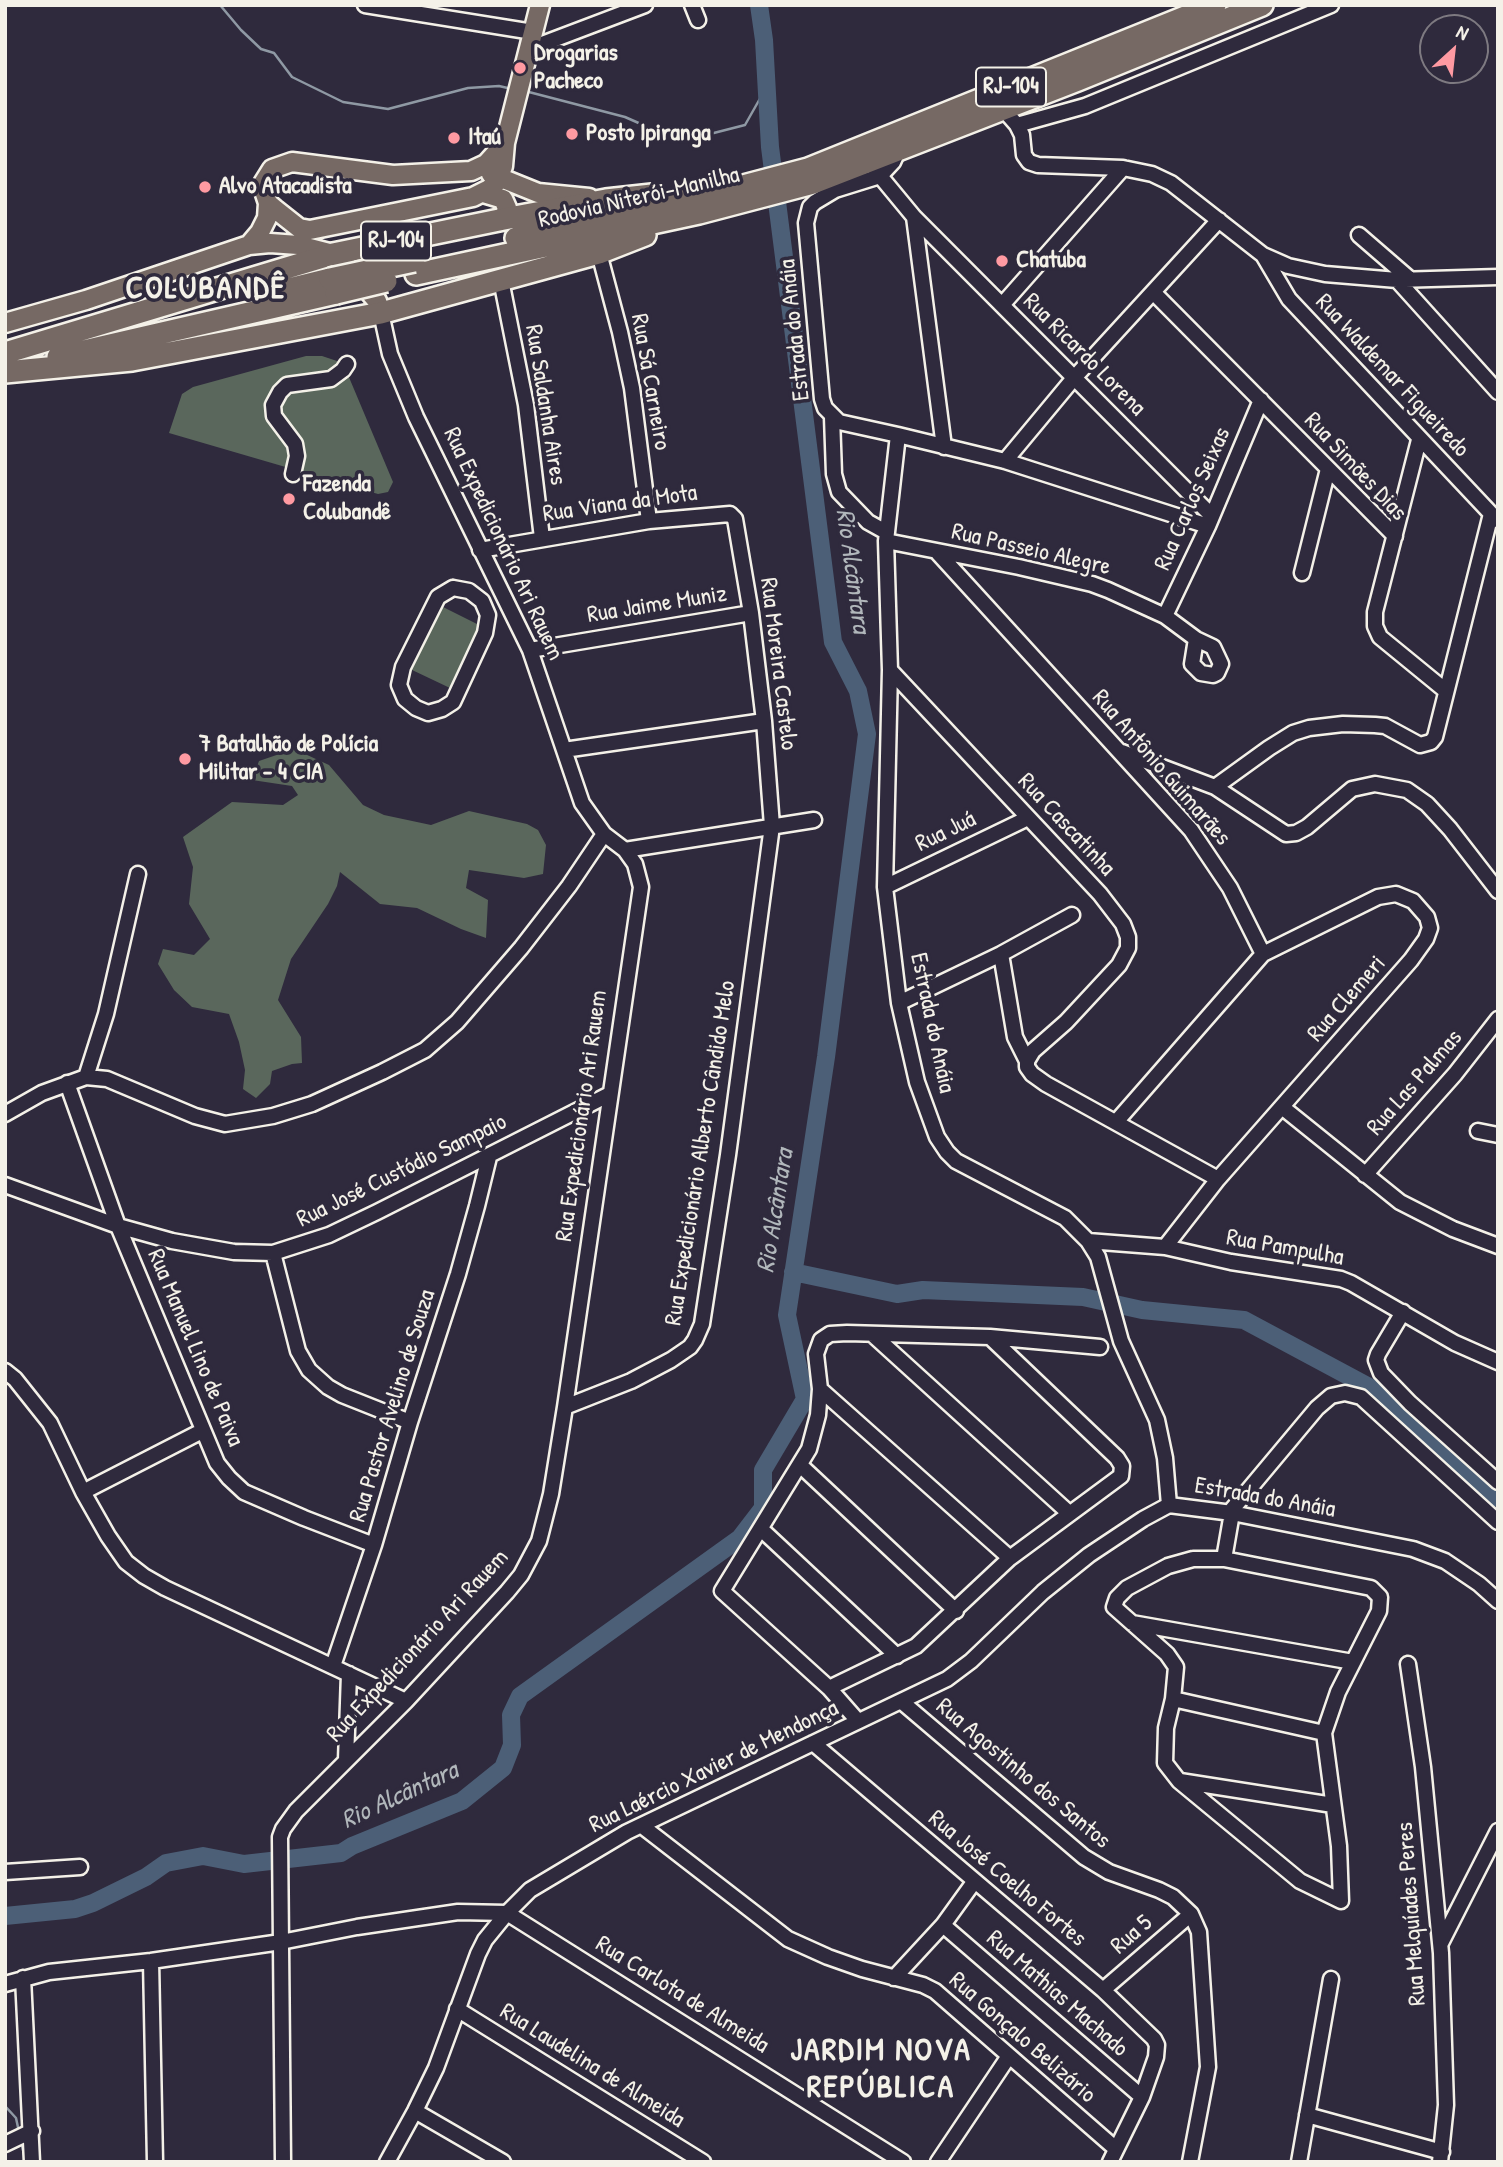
<!DOCTYPE html>
<meta charset="utf-8">
<style>
body{margin:0}
#map{position:relative;width:1503px;height:2167px;overflow:hidden;background:#2f2a3d;font-family:"Patrick Hand",sans-serif}
canvas{display:block}
.frame{position:absolute;inset:0;border:7px solid #f4f1e8;pointer-events:none}
.north{position:absolute;left:1419px;top:14px;width:70px;height:70px;box-sizing:border-box;background:#2f2a3d;border:2px solid #7e7a81;border-radius:50%;rotate:27deg;font-size:19px;font-weight:700;line-height:28px;text-align:center;color:#f4f1e8}
.north::after{content:'';display:block;margin:auto;width:24px;height:32px;background:#ff9aa2;clip-path:polygon(50% 0,100% 100%,50% 72%,0 100%)}
</style>
<div id="map">
<canvas width="1503" height="2167"></canvas>
<div class="frame"></div>
<div class="north">N</div>
</div>
<script>
const c = document.querySelector('canvas').getContext('2d');
c.lineJoin = 'round';
function fill(path, color) {
  c.fillStyle = color;
  c.fill(path, 'evenodd');
}
function shape(rows) {
  const path = new Path2D();
  for (const r of rows) {
    path.moveTo(r[0], r[1]);
    for (let i = 2; i < r.length; i += 2) path.lineTo(r[i], r[i + 1]);
  }
  return path;
}
function trace(path, color, width, dash) {
  c.strokeStyle = color;
  c.lineWidth = width;
  c.lineCap = dash ? 'butt' : 'round';
  c.setLineDash(dash || []);
  c.stroke(path);
}
function label(font, color, halo, rows, align = 'center') {
  c.font = font + ' "Patrick Hand",sans-serif';
  c.lineWidth = 7;
  c.setLineDash([]);
  c.textBaseline = 'middle';
  c.strokeStyle = halo;
  c.fillStyle = color;
  for (const [text, x, y, turn = 0] of rows) {
    c.save();
    c.translate(x, y);
    c.rotate((+turn || 0) * Math.PI / 180);
    c.textAlign = isNaN(turn) ? turn : align;
    if (halo) c.strokeText(text, 0, 0);
    c.fillText(text, 0, 0);
    c.restore();
  }
}
const green = shape([
 [306,356,322,356,343,363,393,482,388,492,378,494,169,433,182,394,193,387],
 [441,606,481,626,450,688,410,669],
 [294,749,329,765,363,805,384,815,431,825,469,811,527,824,538,830,546,845,543,874,524,878,469,870,466,888,488,900,486,938,461,929,417,908,380,904,340,872,337,886,328,904,291,959,278,1000,301,1037,302,1063,292,1064,272,1071,270,1084,256,1098,243,1089,245,1070,239,1042,229,1014,192,1007,174,990,158,964,163,949,194,955,210,939,189,904,193,867,183,837,232,802,283,805,298,795,292,786,252,780,259,761]
]);
const stream = shape([
 [220,5,241,30,261,49,274,53,292,77,343,102,388,109,468,88,499,86,512,89],
 [525,91,625,117,675,139,702,136,745,125,766,88],
 [5,2106,16,2118,19,2132],
 [21,2141,25,2159]
]);
const river = shape([
 [793,1272,897,1294,923,1290,1083,1297,1142,1310,1244,1320,1384,1395,1498,1498],
 [5,1916,75,1909,93,1903,146,1877,166,1863,203,1856,244,1864,341,1853,352,1846,462,1801,503,1768,512,1745,511,1715,520,1696,740,1538,763,1508,763,1470,805,1399,787,1315,826,1057,867,734,858,691,833,642,770,147,764,40,759,5]
]);
const minor = shape([
 [365,5,533,32],
 [692,5,698,20],
 [529,49,645,5],
 [1003,109,1017,125,1022,135,1024,155,1029,162,1038,165,1123,168,1152,174,1171,183,1263,255,1288,266,1325,274,1397,280,1498,277],
 [1017,125,1085,106,1331,5],
 [898,151,893,162,880,176,835,190,815,202,810,207,806,223,822,399,825,408,839,422,898,435,886,541,890,670,885,887,899,1003,917,1082,937,1137,947,1152,956,1161,1065,1218,1088,1241,1098,1257,1121,1341,1157,1420,1165,1458,1169,1505],
 [876,171,914,217,1212,516],
 [914,217,944,447],
 [1359,235,1411,280],
 [599,253,620,332,632,388,649,521],
 [1263,255,1289,299,1497,520],
 [501,280,526,405,542,538],
 [1397,280,1498,392],
 [1154,293,1395,536],
 [1002,305,1123,168],
 [832,417,834,474,839,492,868,522,886,532],
 [898,435,1005,461,1208,526],
 [1419,440,1375,612,1375,626,1380,637,1446,691],
 [1005,461,1074,378,1219,220],
 [293,474,297,456,295,444,274,416,273,405,280,392,287,385,331,379,343,370,347,364],
 [886,541,1019,567,1092,584,1108,590,1165,616,1196,639,1213,647,1221,664,1217,673,1213,675,1201,673,1192,664,1196,639],
 [480,550,649,521,730,514,735,519,751,613,764,721,772,826,728,1155,702,1324,695,1340,690,1347,671,1360,631,1381,565,1407],
 [938,553,1191,830,1230,888,1263,954,1116,1122],
 [1302,573,1328,469],
 [453,588,469,591,482,601,488,615,485,633,453,702,442,709,428,713,416,708,405,699,399,685,403,667,438,597,453,588],
 [1165,616,1208,526,1261,400],
 [530,650,751,613],
 [890,670,1100,894,1123,924,1128,937,1128,948,1119,965,1066,1022,1033,1051,1027,1061,1027,1067,1032,1074,1046,1084,1218,1179],
 [564,750,764,721],
 [1122,752,1215,787,1286,834,1296,833,1307,827,1352,789,1375,784,1407,790,1427,804,1450,829,1498,891],
 [1215,787,1269,748,1293,733,1309,728,1343,724,1375,725,1385,726,1420,745,1431,742,1435,737,1491,514],
 [625,850,814,820],
 [885,887,1028,818],
 [1001,954,1015,1037,1027,1061],
 [899,1003,1001,954,1072,915],
 [86,1077,107,1079,195,1116,225,1124,273,1116,312,1104,382,1072,425,1050,457,1022,521,948,569,886,604,834],
 [67,1083,118,1226,217,1463,229,1478,244,1492,304,1518,374,1545],
 [1282,1107,1400,1202,1453,1229,1498,1246],
 [5,1114,42,1093,86,1077,106,1014,138,874],
 [1478,1131,1498,1135],
 [1365,1175,1455,1074,1498,1019],
 [5,1185,118,1226,172,1241,234,1252,273,1253,329,1235,377,1212,610,1094],
 [1088,1241,1165,1247,1231,1262,1341,1279,1351,1283,1455,1343,1498,1362],
 [1165,1247,1218,1179,1411,960,1426,939,1430,928,1427,917,1413,901,1396,894,1378,897,1263,954],
 [273,1253,298,1351,309,1370,328,1387,342,1395,410,1422],
 [1403,1312,1378,1354,1376,1360,1381,1373,1410,1403,1498,1482],
 [872,1334,1069,1513],
 [5,1371,15,1379,50,1423,83,1492,108,1536,126,1562,144,1576,165,1588,406,1701],
 [820,1389,1010,1558],
 [800,1465,956,1611],
 [83,1492,202,1431],
 [1169,1505,1232,1513,1413,1549,1445,1561,1479,1584,1498,1601],
 [1230,1512,1317,1408,1331,1396,1345,1393,1361,1397,1498,1522],
 [761,1529,897,1656],
 [1193,1559,1224,1559,1371,1588,1380,1597,1379,1611,1338,1692,1324,1733,1339,1846,1341,1901,1300,1881,1179,1781,1165,1763,1166,1728,1173,1699,1176,1667,1167,1654,1114,1607,1117,1598,1127,1588,1168,1566,1193,1559],
 [1224,1559,1232,1513],
 [1132,1623,1353,1662],
 [1408,1664,1423,1767,1441,1953,1446,2105,1440,2162],
 [333,1666,374,1545,410,1422,458,1274,477,1206,489,1157],
 [829,1688,916,1646,1010,1558,1121,1476,1122,1466,1117,1458,990,1337],
 [1173,1699,1324,1733],
 [902,1702,1084,1857,1109,1872,1159,1890,1173,1897,1191,1914,1199,1932,1208,2067,1190,2162],
 [858,1721,829,1688,722,1591,809,1449,818,1415,820,1389,816,1354,821,1340,830,1334,847,1333,990,1337,1100,1347],
 [813,1743,1103,1990,1154,2039,1157,2045,1156,2057,1142,2097,1110,2162],
 [346,1760,349,1674],
 [1180,1781,1333,1805],
 [642,1826,788,1939,828,1957,862,1969,923,1985,935,1991,1116,2149],
 [5,1872,80,1867],
 [943,1925,1142,2097],
 [1441,1943,1498,1831],
 [151,1961,155,2162],
 [23,1978,32,2162],
 [894,1978,943,1925,974,1882],
 [5,1984,49,1972,151,1961,281,1942,357,1927,458,1912,507,1913,903,2162],
 [1103,1990,1191,1914],
 [457,2009,703,2162],
 [415,2111,503,2162],
 [1307,2115,1442,2152],
 [5,2144,32,2131],
 [283,2162,280,1837,283,1829,296,1811,406,1701,507,1592,521,1575,539,1541,551,1494,565,1407,641,887,635,864,625,850,604,834,582,803,530,650,416,417,390,354,381,313],
 [387,2162,415,2111,436,2068,478,1954,485,1940,507,1913,530,1890,627,1832,947,1679,971,1661,1043,1592,1089,1555,1143,1519,1169,1505],
 [938,2162,1009,2056],
 [1299,2162,1331,1979]
]);
const major = shape([
 [505,143,486,164,471,171,393,175,292,162,272,169,262,185,268,203,275,209,299,228,310,230,473,197,489,189,497,182,503,166,505,143,540,5],
 [491,174,538,193,589,198],
 [483,193,503,199,507,208,504,219],
 [249,245,260,232,267,218,268,203],
 [5,323,86,300,249,245,270,243,298,245,333,254,348,267,377,301,381,313]
]);
const highway = shape([
 [516,238,728,190,808,169,1215,5],
 [416,274,699,213,813,183,1078,80,1262,5],
 [281,291,330,279],
 [5,353,333,254,504,219,606,200,652,195],
 [58,357,336,293],
 [5,372,132,360,381,313,599,253,645,235]
]);
const highwayBridge = shape([
 [330,279,414,261],
 [336,293,386,281]
]);
const markers = [
 [520,68,7,"#ff9aa2"],
 [572,134,7,"#ff9aa2"],
 [454,138,7,"#ff9aa2"],
 [205,187,7,"#ff9aa2"],
 [1002,261,7,"#ff9aa2"],
 [289,499,7,"#ff9aa2"],
 [185,759,7,"#ff9aa2"]
];
const shields = [
 [1011,87,70],
 [396,241,70]
];
const shieldNames = [
 ["RJ-104",1011,87],
 ["RJ-104",396,241]
];
const poiNames = [
 ["Drogarias",534,54],
 ["Pacheco",534,82],
 ["Posto Ipiranga",586,134],
 ["Itaú",468,138],
 ["Alvo Atacadista",219,187],
 ["Chatuba",1016,261],
 ["Fazenda",303,485],
 ["Colubandê",303,513],
 ["7 Batalhão de Polícia",199,745],
 ["Militar - 4 CIA",199,773]
];
const streetNames = [
 ["Rodovia Niterói-Manilha",639,198,-13],
 ["Estrada do Anáia",795,330,-96],
 ["Rua Ricardo Lorena",1084,355,45],
 ["Rua Waldemar Figueiredo",1392,376,47],
 ["Rua Sá Carneiro",650,382,80],
 ["Rua Saldanha Aires",545,405,81],
 ["Rua Simões Dias",1355,467,47],
 ["Rua Carlos Seixas",1193,499,-66],
 ["Rua Viana da Mota",620,504,-8],
 ["Rua Expedicionário Ari Rauem",503,544,65],
 ["Rua Passeio Alegre",1031,550,13],
 ["Rua Jaime Muniz",657,605,-9],
 ["Rua Moreira Castelo",778,664,83],
 ["Rua Antônio Guimarães",1161,768,49],
 ["Rua Cascatinha",1066,825,47],
 ["Rua Juá",946,832,-26],
 ["Rua Clemeri",1347,999,-49],
 ["Estrada do Anáia",932,1023,78],
 ["Rua Las Palmas",1415,1083,-49],
 ["Rua Expedicionário Ari Rauem",582,1116,-82],
 ["Rua Expedicionário Alberto Cândido Melo",701,1153,-81],
 ["Rua José Custódio Sampaio",402,1171,-26],
 ["Rua Pampulha",1285,1248,10],
 ["Rua Manuel Lino de Paiva",195,1348,67],
 ["Rua Pastor Avelino de Souza",393,1406,-73],
 ["Estrada do Anáia",1265,1498,10],
 ["Rua Expedicionário Ari Rauem",418,1646,-47],
 ["Rua Laércio Xavier de Mendonça",714,1767,-26],
 ["Rua Agostinho dos Santos",1023,1774,40],
 ["Rua José Coelho Fortes",1007,1879,40],
 ["Rua Melquíades Peres",1412,1914,-94],
 ["Rua 5",1132,1935,-41],
 ["Rua Mathias Machado",1057,1994,41],
 ["Rua Carlota de Almeida",682,1995,32],
 ["Rua Gonçalo Belizário",1022,2038,41],
 ["Rua Laudelina de Almeida",592,2066,32]
];
const waterNames = [
 ["Rio Alcântara",852,571,82],
 ["Rio Alcântara",776,1211,-81],
 ["Rio Alcântara",400,1796,-25]
];
const districtNames = [
 ["COLUBANDÊ",206,289],
 ["JARDIM NOVA",881,2051],
 ["REPÚBLICA",881,2088]
];
fill(green, '#5a675c');
trace(stream, '#8f99a4', 2.5);
trace(river, '#4c5f77', 18);
trace(minor, '#f4f1e8', 19);
trace(major, '#f4f1e8', 23);
trace(highway, '#f4f1e8', 26);
trace(minor, '#2f2a3d', 14);
trace(major, '#766964', 18);
trace(highway, '#766964', 21);
trace(highwayBridge, '#f4f1e8', 26, []);
trace(highwayBridge, '#766964', 21);
for (const [x, y, r, color] of markers) {
  const dot = new Path2D();
  dot.arc(x, y, r, 0, 2 * Math.PI);
  c.fillStyle = color;
  c.fill(dot);
  trace(dot, '#2f2a3d', 2.5);
}
for (const [x, y, w] of shields) {
  const box = new Path2D();
  box.roundRect(x - w / 2, y - 19.5, w, 39, 5);
  c.fillStyle = '#2f2a3d';
  c.fill(box);
  trace(box, '#f4f1e8', 2);
}
label('bold 23px', '#f4f1e8', null, shieldNames);
label('bold 24px', '#f4f1e8', '#2f2a3d', poiNames, 'left');
label('24px', '#f4f1e8', '#2f2a3d', streetNames);
label('italic 26px', '#b1b7bb', '#2f2a3d', waterNames);
c.letterSpacing = '2px';
label('bold 32px', '#f4f1e8', '#2f2a3d', districtNames);
c.letterSpacing = '0px';
</script>
